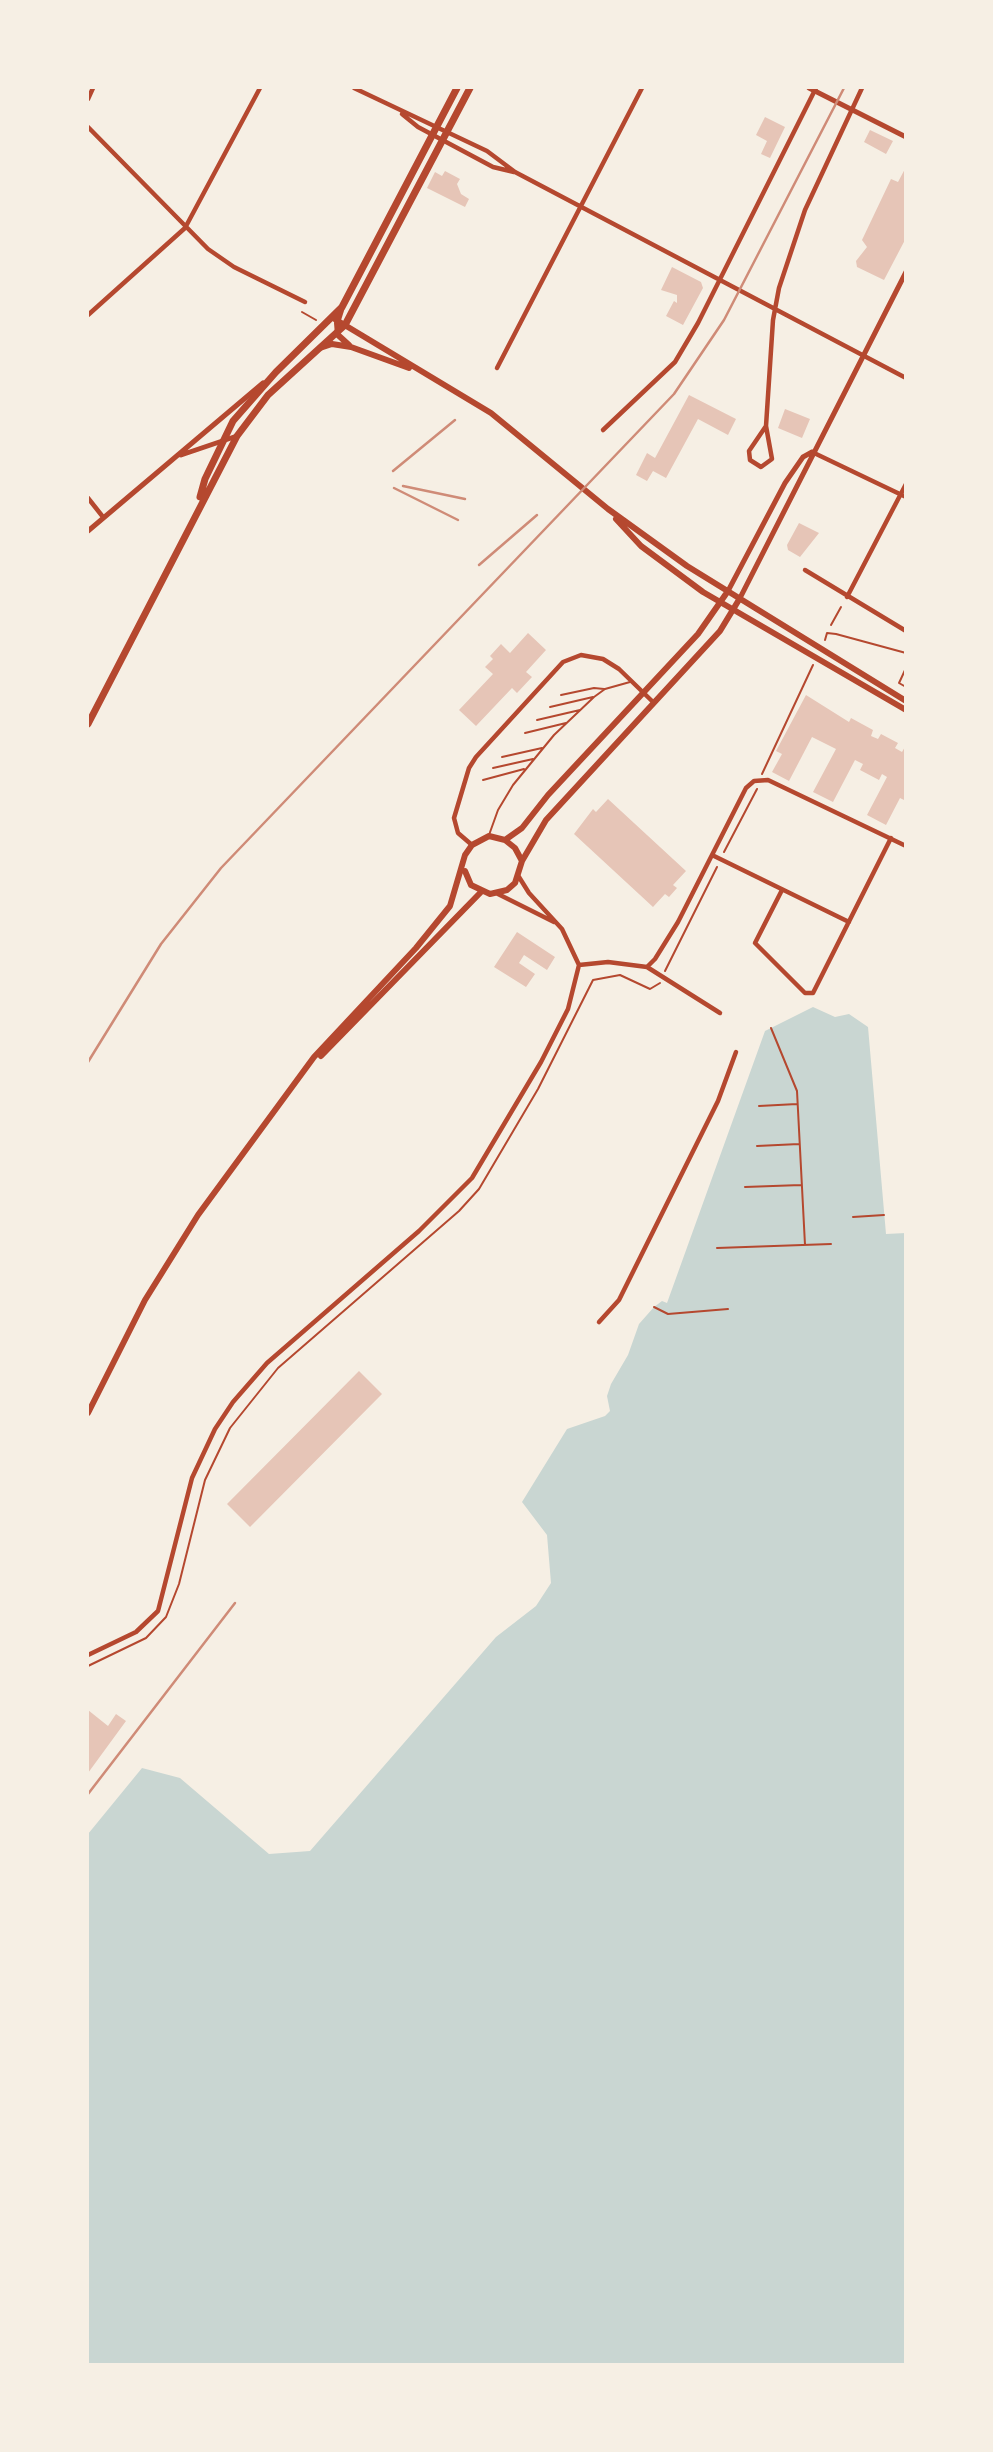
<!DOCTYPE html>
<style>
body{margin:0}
#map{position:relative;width:993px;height:2452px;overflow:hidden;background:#f6efe4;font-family:Ubuntu,sans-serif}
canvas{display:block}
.frame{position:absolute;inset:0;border:89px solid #f6efe4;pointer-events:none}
</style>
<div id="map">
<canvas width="993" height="2452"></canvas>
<div class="frame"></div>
</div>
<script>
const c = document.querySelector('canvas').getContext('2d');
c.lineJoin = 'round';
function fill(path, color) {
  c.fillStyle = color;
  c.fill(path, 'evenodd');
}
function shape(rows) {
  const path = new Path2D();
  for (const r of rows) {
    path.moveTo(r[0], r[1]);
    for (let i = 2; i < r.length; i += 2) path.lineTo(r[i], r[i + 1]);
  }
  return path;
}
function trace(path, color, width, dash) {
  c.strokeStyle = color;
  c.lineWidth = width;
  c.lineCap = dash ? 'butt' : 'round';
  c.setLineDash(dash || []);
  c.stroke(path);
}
const water = shape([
 [813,1007,835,1017,849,1014,868,1027,886,1234,906,1233,905,2364,88,2364,88,1834,142,1768,180,1778,269,1854,310,1851,496,1637,536,1606,551,1583,547,1535,522,1502,567,1429,605,1416,610,1411,607,1396,611,1384,628,1355,639,1324,654,1307,662,1301,667,1303,765,1031]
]);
const building = shape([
 [765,117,785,127,770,158,761,154,767,141,756,135],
 [870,130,893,141,886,154,864,142],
 [906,167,906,238,884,280,857,267,856,261,867,247,862,240,891,179,898,182],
 [445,171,460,179,457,184,461,194,469,199,465,207,427,188,435,172,442,176],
 [672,267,701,282,703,288,683,325,666,316,674,301,677,303,677,295,661,290],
 [689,395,736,419,728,435,698,419,666,478,653,471,647,481,636,475,647,453,655,458],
 [785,409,810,419,802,438,778,428],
 [799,523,819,533,800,557,788,550,787,545],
 [528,633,546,650,526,672,532,677,517,693,512,688,476,726,459,710,493,674,485,667,493,659,490,656,501,644,510,653],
 [806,695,849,722,851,718,873,730,871,736,878,739,881,734,898,743,895,748,902,752,906,745,906,801,900,798,886,825,867,815,887,777,882,774,879,780,860,770,863,764,855,760,833,802,813,792,836,749,812,737,789,781,772,772,782,754,776,751],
 [608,799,686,871,673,885,677,888,669,897,665,894,653,907,574,834,593,809,596,812],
 [517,932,555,957,547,970,524,955,519,963,535,974,526,987,494,967],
 [359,1371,382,1394,250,1527,227,1504],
 [88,1710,108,1726,116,1714,126,1721,88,1773]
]);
const path = shape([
 [302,312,316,320],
 [831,625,841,607],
 [825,640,827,633,836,634,906,653],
 [906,668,899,683,906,687],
 [762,774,813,665],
 [724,852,757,789],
 [665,971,717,867],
 [771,1028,797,1091,805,1245],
 [759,1106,797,1104],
 [757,1146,799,1144],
 [745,1187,801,1185],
 [853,1217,884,1215],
 [717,1248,831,1244],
 [654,1307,668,1314,728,1309],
 [88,1666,146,1638,166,1617,179,1584,205,1480,230,1428,278,1368,459,1211,479,1189,538,1089,593,980,620,975,650,989,660,983]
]);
const service = shape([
 [561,695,594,688,604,689],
 [550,707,593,697],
 [537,720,580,710],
 [525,733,566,723],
 [502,757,542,748],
 [493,768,533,759],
 [483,780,524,769],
 [489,835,498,810,513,785,554,735,594,697,605,689,630,682]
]);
const minor = shape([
 [354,88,487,151,515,172,906,378],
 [88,99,93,88],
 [402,114,418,127,493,167,514,172],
 [88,127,208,249,234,267,305,302],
 [88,315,185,228,260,88],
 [497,368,642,88],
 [766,426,749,451,750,460,761,467,772,459,766,426,773,320,779,288,805,210,862,88],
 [603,430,675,362,698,323,816,88],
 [812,452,906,497],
 [88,498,103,517],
 [805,570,906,631],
 [847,597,906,484],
 [472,845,458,833,454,818,469,768,476,757,563,662,581,655,603,659,619,669,653,702],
 [712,855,849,922],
 [782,890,755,943,805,993,813,993,891,838],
 [498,894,554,922],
 [579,965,608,962,647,967,655,959,678,922,746,788,754,781,768,780,906,846],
 [647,967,720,1013],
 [599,1322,619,1300,718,1101,736,1052],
 [88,1655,136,1632,158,1611,192,1478,215,1429,233,1402,267,1363,419,1231,472,1178,541,1062,568,1009,579,965,562,929,529,893,519,877]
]);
const tertiary = shape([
 [809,88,906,137],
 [181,455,237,436],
 [88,531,263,383],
 [728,591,785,483,803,457,812,452],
 [740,598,906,272]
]);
const secondary = shape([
 [342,307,337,323,338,335,349,345],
 [333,318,491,413,608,509,687,566,906,701],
 [320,348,332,344,351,347,409,368],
 [616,519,641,546,703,592,906,710],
 [505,840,522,828,548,795,698,634,728,591],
 [465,871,471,885,490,894,507,890,515,883,522,861,546,820,720,631,740,598],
 [321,1056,481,892],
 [88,1413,145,1300,198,1215,314,1057,416,948,450,906,465,855,472,845,489,836,505,840,515,848,522,861]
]);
const trunk = shape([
 [200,497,205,479,233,421,276,372,342,307,457,88],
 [88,724,237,436,268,395,345,325,470,88]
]);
const rail = shape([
 [393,471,455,420],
 [403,486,465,499],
 [394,488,458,520],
 [479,565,537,515],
 [88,1062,161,944,221,868,674,394,724,320,844,88],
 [88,1794,235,1603]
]);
fill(water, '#c9d6d2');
fill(building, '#e6c5b7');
trace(path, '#b5482f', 2);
trace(service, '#b5482f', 2);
trace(minor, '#b5482f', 4.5);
trace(tertiary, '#b5482f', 5);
trace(secondary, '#b5482f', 6);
trace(trunk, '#b5482f', 7);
trace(rail, '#cf8b77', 2.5);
</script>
